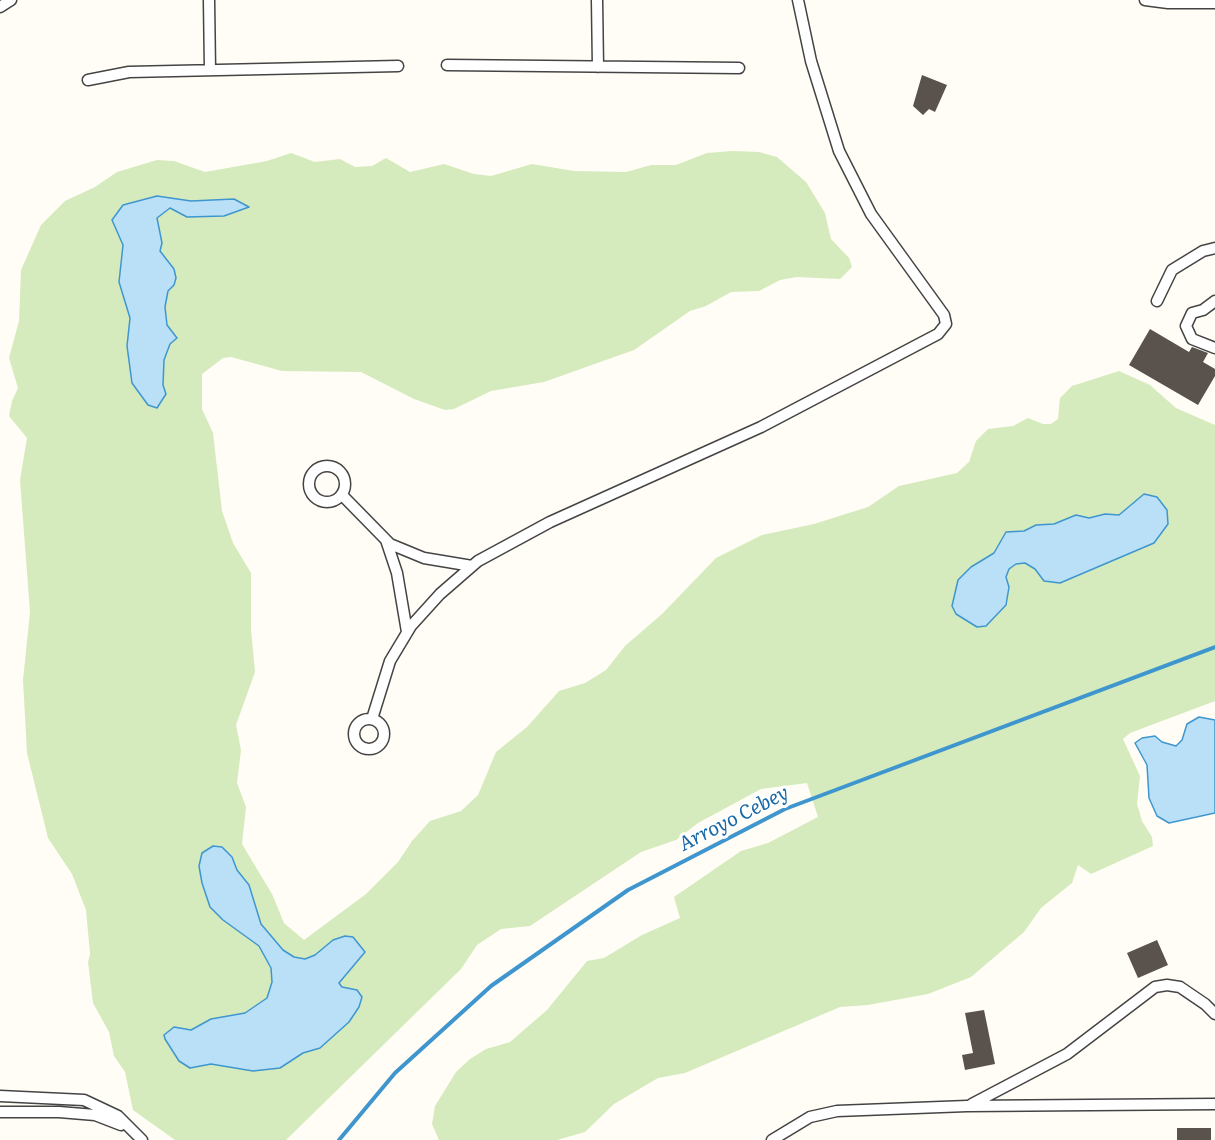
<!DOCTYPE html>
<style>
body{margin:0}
canvas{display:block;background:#fffdf5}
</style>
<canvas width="1215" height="1140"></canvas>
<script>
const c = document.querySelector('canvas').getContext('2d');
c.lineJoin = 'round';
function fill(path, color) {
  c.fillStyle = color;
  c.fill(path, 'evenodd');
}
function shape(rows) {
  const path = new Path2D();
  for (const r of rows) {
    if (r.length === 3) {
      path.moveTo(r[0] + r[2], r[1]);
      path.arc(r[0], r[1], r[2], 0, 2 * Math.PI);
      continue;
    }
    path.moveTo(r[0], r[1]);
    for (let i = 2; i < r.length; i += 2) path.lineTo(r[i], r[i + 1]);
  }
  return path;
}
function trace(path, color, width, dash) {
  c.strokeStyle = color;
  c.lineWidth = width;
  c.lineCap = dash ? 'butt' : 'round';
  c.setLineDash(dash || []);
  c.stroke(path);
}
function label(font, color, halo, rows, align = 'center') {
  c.font = font + ' Literata,serif';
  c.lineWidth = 6;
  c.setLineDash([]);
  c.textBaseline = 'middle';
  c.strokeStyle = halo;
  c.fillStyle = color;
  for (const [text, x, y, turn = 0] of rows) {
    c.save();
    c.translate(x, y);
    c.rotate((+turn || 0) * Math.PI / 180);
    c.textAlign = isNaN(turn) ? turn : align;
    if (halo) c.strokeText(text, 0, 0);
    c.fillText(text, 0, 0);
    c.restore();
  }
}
const green = shape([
 [732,151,759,152,777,157,806,182,825,213,831,239,849,258,852,267,840,279,797,277,780,280,759,291,731,292,706,306,690,311,634,350,544,382,491,391,454,409,445,410,414,399,361,372,282,371,231,357,223,358,202,374,202,409,213,433,222,511,233,543,251,573,251,630,255,672,236,725,241,750,237,783,246,807,242,844,272,894,284,923,304,940,366,894,398,862,412,841,430,821,461,811,478,795,496,752,527,727,559,691,585,683,606,670,625,646,662,614,716,558,762,535,814,524,868,507,899,486,957,473,969,462,976,441,988,429,1013,426,1028,418,1043,424,1051,424,1058,419,1060,398,1072,386,1119,371,1150,385,1176,408,1215,425,1215,701,1130,733,1123,739,1140,776,1137,804,1142,821,1152,837,1153,846,1091,874,1078,865,1072,883,1041,908,1024,932,971,977,928,994,868,1005,840,1007,685,1073,658,1078,614,1104,585,1132,557,1140,439,1140,432,1124,435,1106,456,1072,470,1059,486,1049,510,1042,547,1010,587,961,604,958,642,935,680,918,674,897,741,851,768,843,818,817,807,783,761,789,698,823,676,840,641,852,530,926,501,929,477,945,461,969,286,1140,175,1140,133,1110,125,1072,114,1056,109,1032,93,1003,88,962,90,954,86,910,72,874,48,838,27,753,23,680,30,612,20,480,27,438,9,416,12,401,18,388,9,358,19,321,21,270,41,225,65,201,95,187,117,172,157,160,174,161,205,172,267,161,291,153,315,162,340,159,355,167,372,166,386,158,410,172,444,164,474,174,491,176,532,164,574,171,626,172,651,165,676,165,707,153]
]);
const water = shape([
 [157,196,191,201,234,199,249,207,224,216,187,217,170,208,157,218,162,243,160,251,174,269,176,278,174,285,168,291,165,307,167,325,177,338,170,344,164,360,163,385,166,394,157,408,148,405,132,383,127,346,130,318,119,282,123,245,112,220,123,205,157,196],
 [1144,494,1157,497,1167,510,1168,524,1154,543,1060,583,1044,581,1035,569,1025,563,1016,564,1009,569,1006,577,1009,587,1006,605,986,626,977,627,956,614,952,606,958,580,971,567,994,553,1006,532,1024,531,1036,525,1054,524,1076,515,1089,518,1105,514,1119,515,1144,494],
 [1199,717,1215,720,1215,813,1169,823,1157,816,1149,798,1147,765,1135,743,1142,738,1155,736,1162,742,1176,746,1182,740,1187,724,1199,717],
 [213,846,222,847,232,857,237,870,249,885,261,924,283,950,294,957,305,959,315,955,333,940,345,936,353,937,365,952,339,983,342,987,357,990,362,997,359,1007,349,1022,320,1048,303,1053,280,1068,253,1071,211,1064,190,1068,179,1061,165,1039,164,1035,174,1027,191,1030,211,1019,245,1013,267,998,272,982,271,968,259,946,223,920,210,907,202,883,199,866,202,853,213,846]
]);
const stream = shape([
 [339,1140,395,1073,491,986,628,890,785,809,1215,647]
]);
const building = shape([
 [922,75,947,85,935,112,929,109,923,115,913,106],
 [1150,329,1189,352,1192,347,1208,353,1203,362,1215,369,1215,376,1198,405,1129,365],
 [1157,940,1168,965,1138,978,1127,953],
 [984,1010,995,1064,965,1070,962,1055,973,1053,965,1013],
 [1177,1128,1211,1128,1211,1140,1177,1140]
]);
const minor = shape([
 [209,0,210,70],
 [597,0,598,67],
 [1145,0,1168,3,1215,3],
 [0,7,11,0],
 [447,65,739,68],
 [88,80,129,72,398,66],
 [1157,301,1172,270,1203,251,1215,248],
 [1215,301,1203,310,1192,313,1186,326,1192,339,1215,348],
 [327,484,18],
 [342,495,390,544,424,558,472,566],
 [386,540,397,573,407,632],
 [372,719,390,661,411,626,440,594,478,561,550,522,761,427,938,334,946,324,944,315,871,214,839,151,811,61,798,0],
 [369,734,15],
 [0,1096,84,1100,118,1116,142,1140],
 [972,1104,1067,1054,1155,987,1167,985,1180,987,1205,1004,1215,1014],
 [0,1112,59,1112,95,1115,121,1125],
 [772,1140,810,1117,837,1111,967,1106,1215,1104]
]);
const waterNames = [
 ["Arroyo Cebey",734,819,-27]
];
fill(green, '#d5ebbd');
fill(water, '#b9e0f7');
trace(water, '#3f96cf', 1.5);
trace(stream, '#3f96cf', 4);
fill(building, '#5a524d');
trace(minor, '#444', 13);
trace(minor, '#fff', 10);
label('italic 20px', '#1768a6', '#fff', waterNames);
</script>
